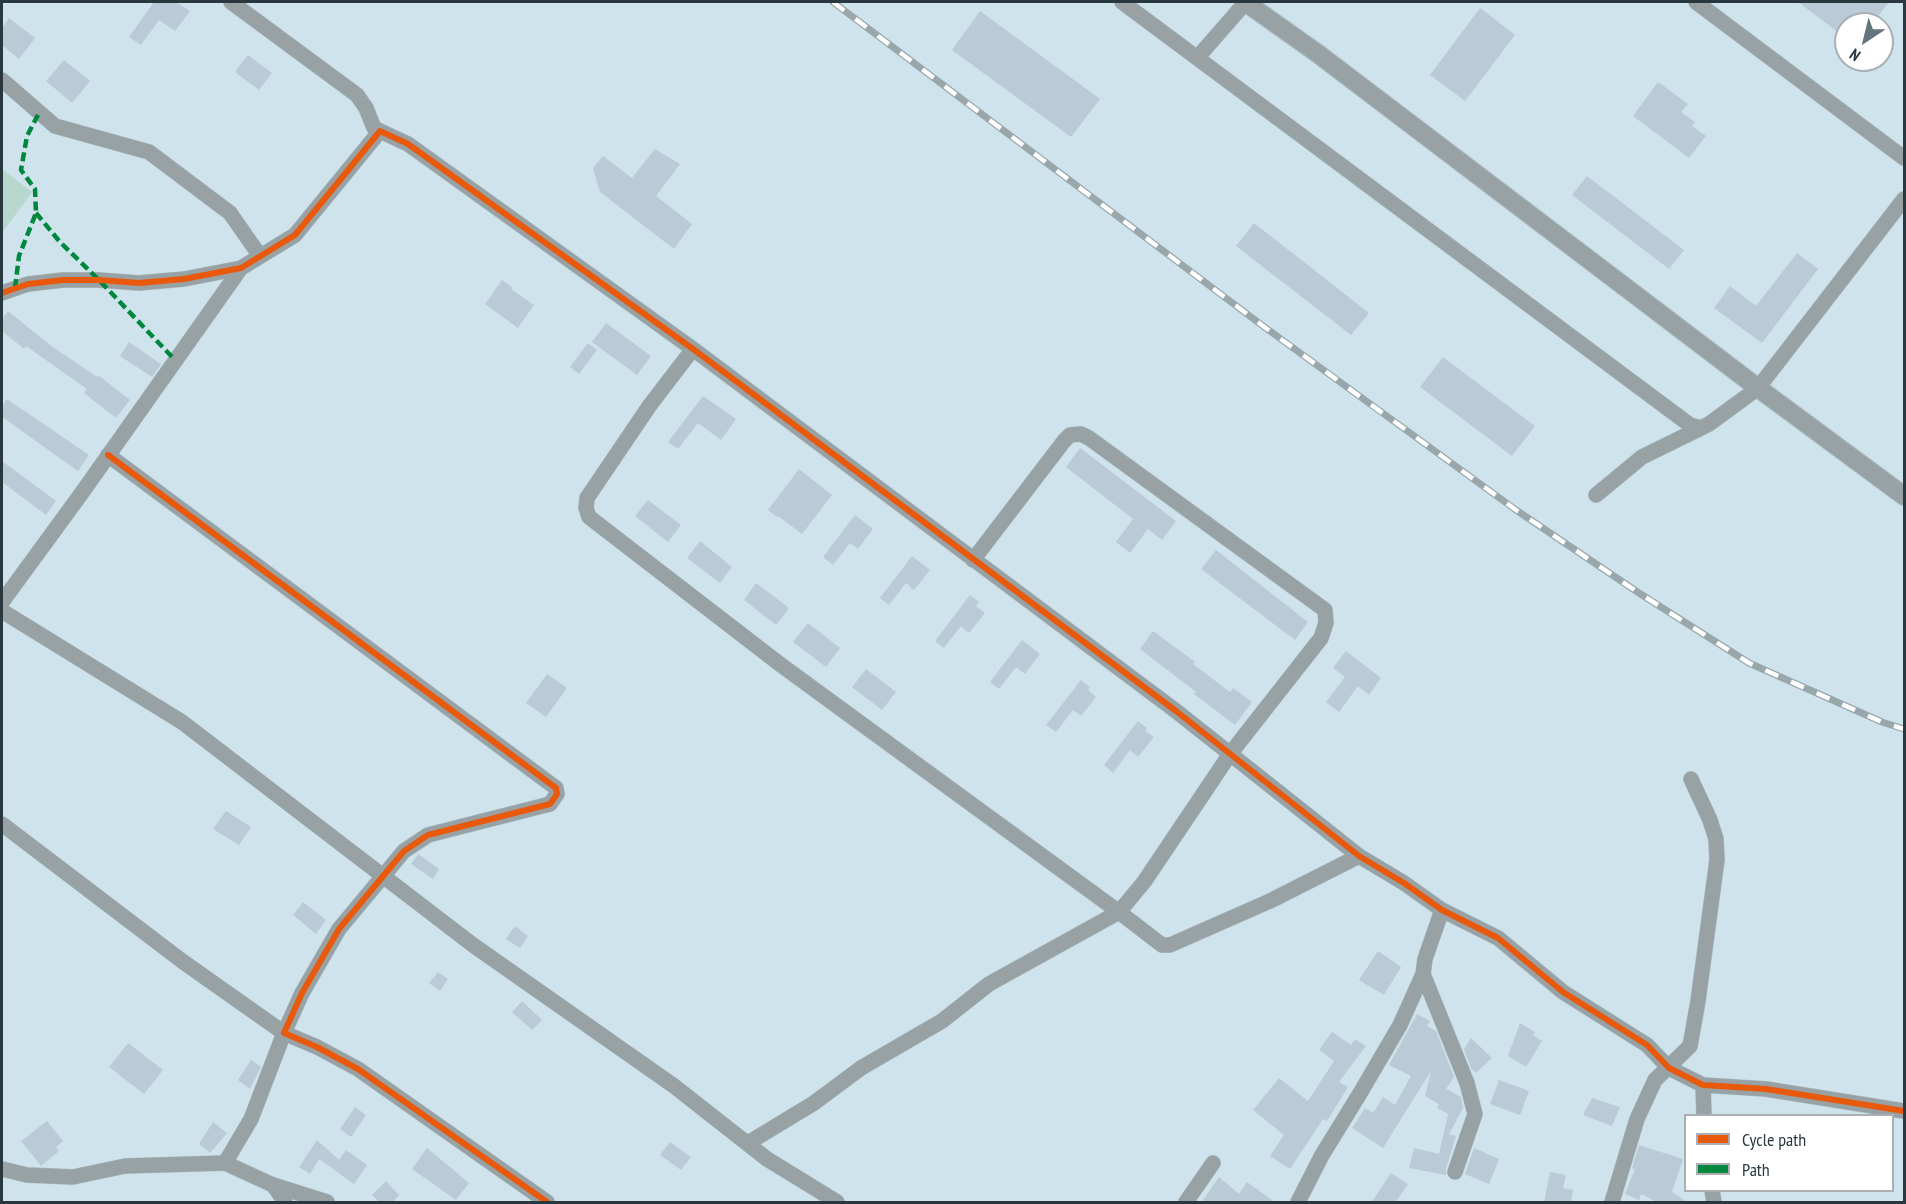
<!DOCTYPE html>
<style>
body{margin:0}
#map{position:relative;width:1906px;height:1204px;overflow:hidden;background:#cee3ec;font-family:"PT Sans Narrow",sans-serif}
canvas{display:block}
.frame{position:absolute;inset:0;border:3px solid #29383f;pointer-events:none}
.legend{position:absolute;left:1684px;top:1114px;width:210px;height:78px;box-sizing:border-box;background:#fff;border:2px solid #a9afb2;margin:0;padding:8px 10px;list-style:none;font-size:18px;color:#29383f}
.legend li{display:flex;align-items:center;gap:12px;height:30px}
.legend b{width:30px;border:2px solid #a9afb2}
.north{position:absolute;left:1834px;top:12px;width:60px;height:60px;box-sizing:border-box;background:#fff;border:2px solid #a9afb2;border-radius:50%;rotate:215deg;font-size:16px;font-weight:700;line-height:24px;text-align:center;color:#29383f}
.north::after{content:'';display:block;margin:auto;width:21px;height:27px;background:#63747c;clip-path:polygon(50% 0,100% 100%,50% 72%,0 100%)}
</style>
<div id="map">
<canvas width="1906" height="1204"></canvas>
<div class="frame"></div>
<ul class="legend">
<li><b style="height:8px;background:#e8590c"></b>Cycle path</li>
<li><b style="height:8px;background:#00873e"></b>Path</li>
</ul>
<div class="north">N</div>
</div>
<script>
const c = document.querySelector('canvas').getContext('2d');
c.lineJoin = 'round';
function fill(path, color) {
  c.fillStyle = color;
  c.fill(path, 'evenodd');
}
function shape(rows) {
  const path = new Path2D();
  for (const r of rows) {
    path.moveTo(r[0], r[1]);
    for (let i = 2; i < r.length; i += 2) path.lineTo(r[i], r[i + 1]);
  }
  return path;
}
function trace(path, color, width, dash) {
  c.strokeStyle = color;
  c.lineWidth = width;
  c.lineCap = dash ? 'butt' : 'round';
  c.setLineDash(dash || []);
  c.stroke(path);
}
const green = shape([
 [2,169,32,192,2,233]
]);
const building = shape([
 [154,2,176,2,190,11,175,31,159,20,141,45,129,37],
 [1798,2,1889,2,1872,24,1846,24,1846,38],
 [1480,8,1515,35,1465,101,1430,75],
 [980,11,1100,99,1071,137,952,50],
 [9,18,35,38,19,59,2,45,2,28],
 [248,55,272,73,259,90,235,72],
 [64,60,90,81,72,103,46,81],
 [1658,82,1688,104,1681,112,1695,122,1692,126,1706,136,1689,158,1633,116],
 [655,149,680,164,656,196,692,224,674,249,600,192,593,168,603,156,632,178],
 [1587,176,1684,250,1669,269,1572,195],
 [1254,223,1369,313,1351,335,1236,246],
 [1797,253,1818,269,1762,343,1714,308,1730,286,1756,306],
 [502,280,513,288,511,289,534,305,518,328,485,304],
 [8,311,50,345,97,377,98,375,130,400,116,418,84,393,87,389,26,346,24,349,2,331,2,319],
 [606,323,651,356,637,375,592,342],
 [129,342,161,364,152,377,120,356],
 [588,343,597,350,579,374,570,367],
 [1443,357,1535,426,1512,456,1420,387],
 [703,396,736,419,721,440,698,423,678,449,668,442],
 [7,399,89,455,78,471,2,417,2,407],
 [1080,448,1176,521,1162,540,1148,529,1130,553,1116,542,1133,519,1066,467],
 [2,461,56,501,46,515,2,482],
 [799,469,832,495,802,534,778,516,777,517,768,510],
 [648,500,681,525,668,542,635,516],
 [855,515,873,529,858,549,850,543,833,565,823,557],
 [700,541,732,567,720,583,687,558],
 [1216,550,1308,622,1295,640,1201,569],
 [912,556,930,570,914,590,906,583,889,605,880,598],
 [756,583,789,608,776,625,744,600],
 [970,595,979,602,976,606,985,613,969,633,961,626,944,648,935,641],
 [808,623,840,648,826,667,793,642],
 [1153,631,1195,662,1193,664,1230,692,1233,688,1252,702,1235,725,1194,694,1196,692,1140,649],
 [1022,640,1040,654,1025,674,1016,667,999,689,990,682],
 [1346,651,1381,678,1369,695,1358,686,1339,712,1326,702,1345,677,1333,668],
 [866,669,896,692,882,710,852,687],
 [547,674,567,688,546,717,526,703],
 [1081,680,1090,687,1088,690,1096,697,1081,716,1073,710,1056,732,1046,725],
 [1138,721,1147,728,1145,731,1154,737,1138,757,1130,750,1113,773,1104,765],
 [226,811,251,827,239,845,213,829],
 [418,854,439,869,433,879,411,864],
 [303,902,326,920,316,934,293,915],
 [515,926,528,936,520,948,506,939],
 [1378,951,1401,967,1384,995,1359,980],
 [438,972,448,979,440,991,429,983],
 [522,1001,542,1020,532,1030,512,1012],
 [1417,1014,1430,1021,1427,1026,1436,1031,1454,1077,1446,1089,1461,1097,1463,1108,1449,1134,1456,1136,1446,1169,1446,1175,1409,1168,1414,1148,1439,1154,1448,1114,1437,1108,1439,1104,1425,1096,1431,1071,1383,1148,1352,1128,1365,1108,1373,1113,1383,1097,1395,1105,1411,1076,1389,1065],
 [1520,1023,1535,1032,1533,1035,1542,1041,1526,1067,1508,1056],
 [1332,1032,1351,1045,1355,1039,1366,1046,1339,1082,1348,1087,1327,1121,1323,1119,1290,1169,1270,1156,1284,1135,1253,1110,1279,1078,1308,1101,1334,1061,1319,1050],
 [1471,1038,1492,1058,1476,1073,1471,1068,1464,1049],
 [128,1043,163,1070,144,1094,109,1067],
 [251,1060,261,1067,250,1089,238,1080],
 [1499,1080,1529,1091,1520,1115,1490,1104],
 [1592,1098,1620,1107,1612,1126,1583,1115],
 [355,1107,366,1115,351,1137,340,1129],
 [47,1121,63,1141,56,1147,59,1151,41,1166,21,1141],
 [213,1122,227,1133,210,1153,199,1144],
 [317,1140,339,1160,346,1150,367,1165,354,1184,319,1159,310,1174,299,1167],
 [670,1142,691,1157,681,1170,660,1155],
 [1639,1145,1683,1159,1672,1192,1689,1203,1659,1203,1641,1194,1639,1200,1625,1194,1635,1169,1632,1168],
 [427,1148,469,1183,456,1200,412,1169],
 [1474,1148,1499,1159,1489,1184,1465,1174],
 [1550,1172,1566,1175,1563,1188,1573,1190,1571,1203,1544,1203],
 [1391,1173,1408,1184,1395,1203,1371,1203],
 [1219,1177,1239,1194,1247,1182,1276,1203,1201,1203],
 [386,1181,399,1195,392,1203,380,1203,372,1195]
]);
const minor = shape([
 [231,2,357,95,366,108,374,128,380,131],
 [1122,2,1690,425,1701,428,1709,424,1758,388,1904,199],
 [1696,2,1904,158],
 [1197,58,1246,2],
 [2,80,55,126,149,152,230,213,260,256],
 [2,293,28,284,63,280,99,280,139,283,184,279,241,268,295,235,380,131,408,144,693,349,1176,711,1359,856,1404,883,1442,910,1498,938,1563,992,1647,1045,1669,1068,1703,1085,1766,1089,1904,1111],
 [693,349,650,405,587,498,586,508,589,517,781,665,1119,912,1144,882,1230,754,1321,638,1326,623,1325,610,1089,438,1081,434,1070,435,1064,441,973,560],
 [108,455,556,788,557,794,550,804,428,835,404,851,339,929,302,993,284,1033,317,1047,358,1069,547,1202],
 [1596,495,1642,457,1701,428],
 [2,602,81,494,241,268],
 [2,611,182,722,473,945,674,1086,767,1159,837,1202],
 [2,824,182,961,284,1033,251,1119,225,1163],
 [1423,974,1467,1083,1475,1114,1455,1172],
 [1703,1085,1704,1116],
 [748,1143,814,1103,861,1068,942,1021,989,984,1119,912,1162,945,1170,945,1270,901,1359,856],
 [2,1169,27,1175,73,1177,125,1166,225,1163,273,1185,285,1202],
 [273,1185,327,1202],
 [1712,1190,1714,1202],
 [1186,1202,1213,1163],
 [1298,1202,1322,1155,1359,1095,1400,1025,1423,974,1425,959,1442,910],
 [1612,1202,1637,1119,1655,1080,1690,1046,1698,1001,1717,860,1716,839,1710,820,1691,779]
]);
const tertiary = shape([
 [1245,2,1317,53,1758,388,1904,496]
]);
const rail = shape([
 [833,2,1263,326,1516,510,1639,593,1749,663,1882,722,1904,729]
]);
const quiet = shape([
 [36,213,60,242,99,280,174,359],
 [15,288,19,256,36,213,35,189,21,170,27,136,39,113]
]);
const cycleway = shape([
 [2,293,28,284,63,280,99,280,139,283,184,279,241,268,295,235,380,131,408,144,693,349,1176,711,1359,856,1404,883,1442,910,1498,938,1563,992,1647,1045,1669,1068,1703,1085,1766,1089,1904,1111],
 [108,455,556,788,557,794,550,804,428,835,404,851,339,929,302,993,284,1033,317,1047,358,1069,547,1202]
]);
fill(green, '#b7d8cf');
fill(building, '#bbcad7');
trace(minor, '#afc0c7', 16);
trace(tertiary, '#afc0c7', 20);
trace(minor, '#98a2a5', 15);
trace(tertiary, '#98a2a5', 18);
trace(rail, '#99a7ab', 7);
trace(rail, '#fff', 4.5, [14]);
trace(quiet, '#00873e', 4.5, [9, 4.5]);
trace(cycleway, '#e8590c', 6);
</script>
